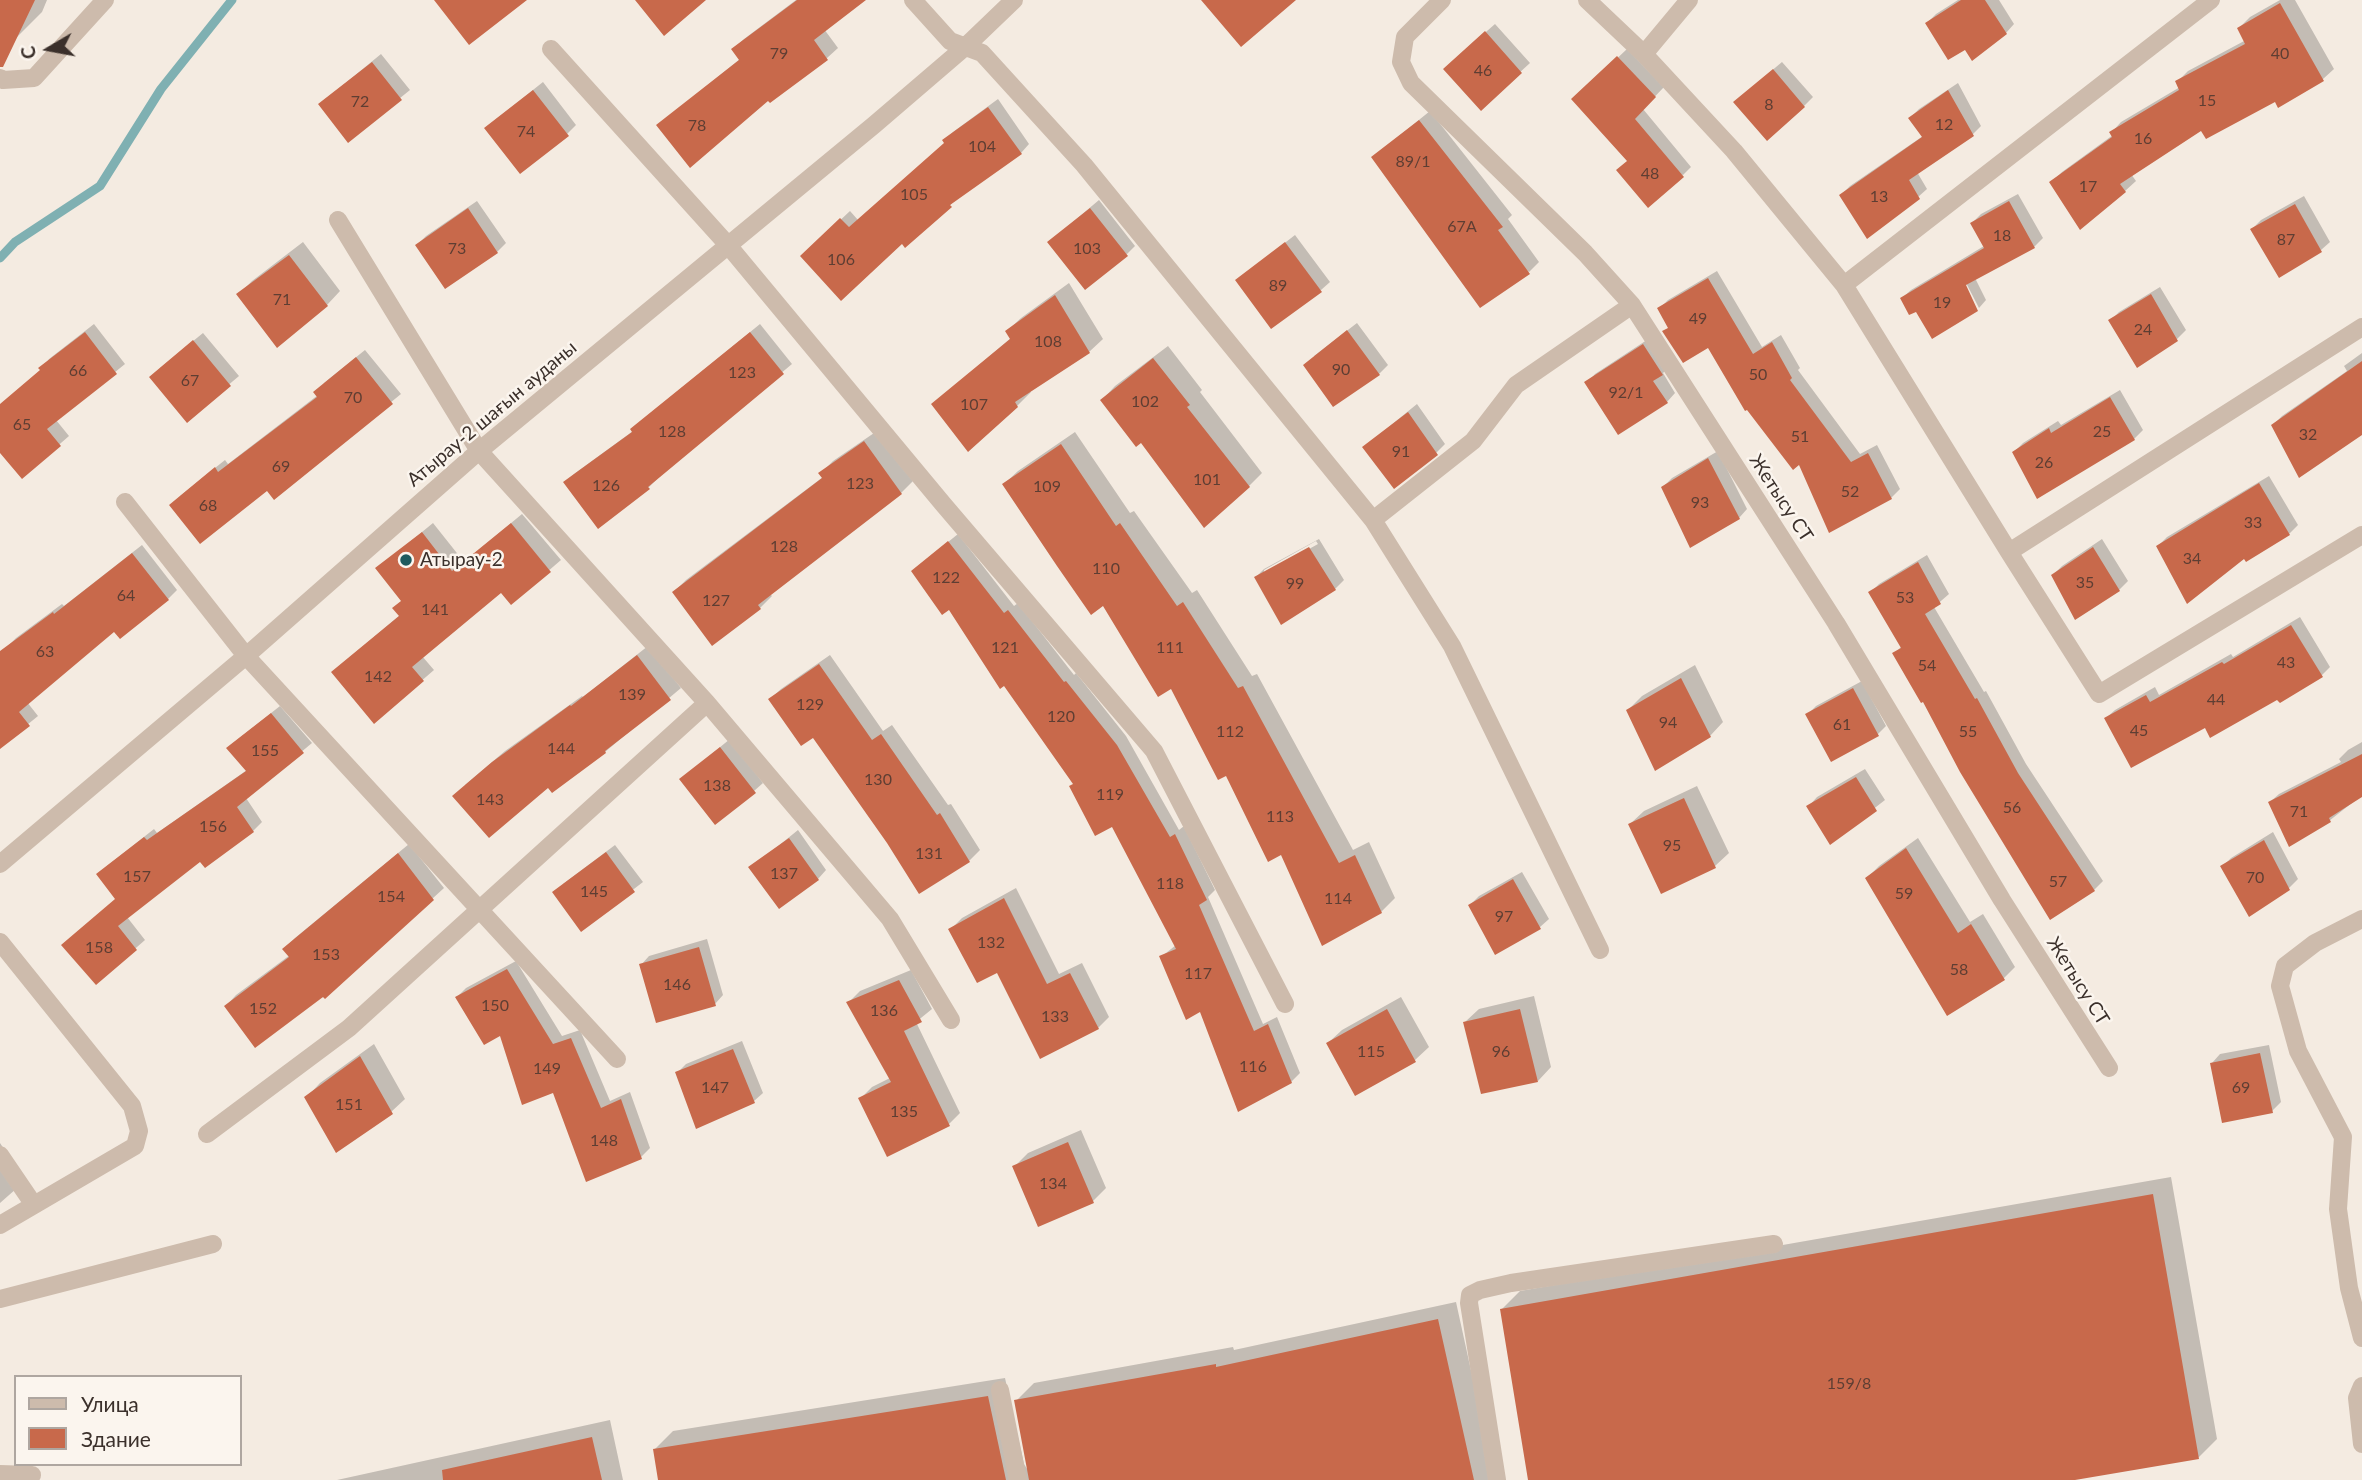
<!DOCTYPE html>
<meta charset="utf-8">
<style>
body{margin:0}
#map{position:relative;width:2362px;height:1480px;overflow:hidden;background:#f4ebe1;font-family:Lato,sans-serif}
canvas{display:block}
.legend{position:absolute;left:14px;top:1375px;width:228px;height:91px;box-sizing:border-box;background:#fbf5ee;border:2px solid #aea6a0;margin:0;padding:9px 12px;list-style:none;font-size:21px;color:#3b302b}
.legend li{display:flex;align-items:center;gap:14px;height:35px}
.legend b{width:35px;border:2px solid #aea6a0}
.north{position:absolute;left:14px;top:14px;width:70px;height:70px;-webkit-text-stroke:5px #fbf5ee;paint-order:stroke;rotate:260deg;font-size:19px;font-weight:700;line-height:28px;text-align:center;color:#3b302b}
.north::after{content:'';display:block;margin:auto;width:24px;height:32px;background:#3b302b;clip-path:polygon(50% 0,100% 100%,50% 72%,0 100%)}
</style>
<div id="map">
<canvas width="2362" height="1480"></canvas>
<ul class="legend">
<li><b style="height:9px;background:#cdbbac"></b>Улица</li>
<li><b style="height:19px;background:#c8694b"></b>Здание</li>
</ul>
<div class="north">С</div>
</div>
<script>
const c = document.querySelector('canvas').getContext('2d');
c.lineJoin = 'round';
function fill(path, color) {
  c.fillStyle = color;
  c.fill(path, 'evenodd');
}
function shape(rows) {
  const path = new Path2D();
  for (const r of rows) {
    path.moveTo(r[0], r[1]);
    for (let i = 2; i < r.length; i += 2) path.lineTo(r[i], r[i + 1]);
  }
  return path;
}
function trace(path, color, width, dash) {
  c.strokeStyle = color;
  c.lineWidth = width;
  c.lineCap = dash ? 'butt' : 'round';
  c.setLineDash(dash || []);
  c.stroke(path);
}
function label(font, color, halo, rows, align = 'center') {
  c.font = font + ' Lato,sans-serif';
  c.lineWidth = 5;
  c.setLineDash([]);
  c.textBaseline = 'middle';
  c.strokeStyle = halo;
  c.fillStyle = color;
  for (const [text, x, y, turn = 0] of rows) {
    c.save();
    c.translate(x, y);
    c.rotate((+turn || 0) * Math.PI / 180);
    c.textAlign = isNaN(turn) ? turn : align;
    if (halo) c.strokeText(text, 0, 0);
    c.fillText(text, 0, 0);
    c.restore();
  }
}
const shadow = shape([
 [0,0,47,0,42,12,16,38,0,31],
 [796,0,862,0,824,29,838,48,827,58,770,100,658,125,740,59,733,49,744,39],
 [1958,0,1999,0,2014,24,2006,33,1927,23,1936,14],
 [2280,0,2295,0,2334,69,2323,79,2279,105,2276,100,2202,128,2131,174,2136,181,2125,191,2052,182,2062,172,2113,135,2111,133,2121,122,2180,87,2177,82,2188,71,2246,40,2239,28,2250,17],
 [1495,24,1530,63,1481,108,1454,60],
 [1627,49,1664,87,1643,109,1691,167,1683,175,1629,160,1574,99],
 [381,54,410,90,348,140,320,104],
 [1782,62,1813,97,1804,106,1744,94],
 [543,82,576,125,567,134,495,120],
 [1958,83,1981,126,1972,135,1917,172,1927,189,1918,197,1841,195,1850,186,1923,136,1910,118,1919,109],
 [998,99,1029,144,1021,153,959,197,905,245,902,242,802,256,850,211,858,220,945,143,944,141,953,132],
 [1430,111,1512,215,1508,219,1539,262,1529,272,1373,157],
 [2018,194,2043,238,2034,247,1975,278,1986,300,1979,308,1963,277,1917,309,1902,298,1911,290,1984,246,1972,223,1981,214],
 [2304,196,2330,242,2321,250,2252,229,2261,220],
 [1099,200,1135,246,1127,254,1049,242],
 [477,201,506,243,497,252,446,287,417,245,426,236],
 [1295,235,1330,282,1321,290,1237,280],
 [303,242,340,291,327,305,239,294,252,281],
 [1717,271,1762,347,1781,335,1800,368,1798,370,1860,454,1877,445,1900,489,1891,498,1830,530,1800,463,1709,346,1670,327,1659,309,1668,300],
 [1069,283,1103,339,1089,352,1029,391,1031,392,1017,406,933,404,1011,338,1007,331,1021,318],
 [2160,287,2186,330,2177,339,2110,321,2119,312],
 [1357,323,1388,365,1379,374,1333,405,1314,356],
 [94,324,125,364,56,420,69,436,22,477,0,450,0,405,42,369,49,359],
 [760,324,792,364,656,478,657,479,648,488,565,482,574,474,633,431,641,421],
 [203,333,239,376,187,420,160,368],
 [1653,336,1671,365,1663,373,1675,393,1667,402,1587,383,1595,374],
 [1168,346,1202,390,1200,392,1262,473,1249,486,1141,440,1102,400,1115,386],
 [365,350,401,394,275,497,267,488,180,496,225,460,228,464,318,395,324,383],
 [2362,353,2362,406,2273,425,2282,416,2347,371,2344,366],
 [2120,390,2143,430,2134,439,2038,496,2014,452,2023,443,2058,421,2061,425],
 [1417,404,1445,444,1436,453,1364,447],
 [877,431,913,481,901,493,770,594,772,596,760,608,674,592,686,580,823,477,821,473,833,461],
 [1075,432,1130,513,1134,511,1192,593,1197,590,1252,676,1257,674,1353,850,1369,842,1395,898,1381,912,1282,852,1227,774,1172,686,1004,484,1018,471],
 [1718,451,1747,509,1739,518,1663,487,1672,478],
 [2269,476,2298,525,2289,534,2247,560,2245,557,2158,546,2167,537],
 [522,514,561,560,511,603,501,590,422,656,434,670,375,721,344,662,400,615,403,600,378,568,433,523,464,562],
 [958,534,1014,606,1018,603,1074,675,1076,673,1126,736,1179,830,1184,826,1215,890,1208,897,1263,1024,1277,1017,1300,1073,1291,1082,1201,1010,1161,957,1176,945,1113,824,1075,783,922,563],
 [1319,539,1344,580,1335,589,1256,577,1264,569],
 [1316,541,1318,544,1264,574,1264,570],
 [2102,539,2128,581,2119,590,2053,575,2062,566],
 [142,545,177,590,168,599,114,629,27,702,38,716,0,747,0,684,7,647,16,638,62,604,64,606],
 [1927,555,1949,594,1934,607,1984,692,1986,691,2026,764,2103,881,2094,890,1924,700,1894,654,1902,646,1870,593,1879,584],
 [2300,617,2330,667,2321,676,2278,697,2206,725,2106,718,2115,710,2155,687,2159,695,2231,654,2233,657],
 [648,646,681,688,605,752,548,786,465,785,505,751,582,696,583,697],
 [830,655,883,731,892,725,948,805,951,804,980,850,969,861,889,842,813,735,770,699,781,689],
 [1695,665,1723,722,1710,736,1628,710,1642,696],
 [1862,681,1886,726,1878,734,1807,715,1816,706],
 [280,706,312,743,246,798,262,822,253,831,200,859,127,917,145,940,96,983,117,898,107,866,154,829,157,833,247,770,237,740],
 [730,739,763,783,754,791,681,779],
 [2362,742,2362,795,2329,821,2270,802,2279,794,2341,762,2339,759,2348,750],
 [1865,769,1885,800,1831,842,1809,806,1817,797],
 [1697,786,1729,853,1715,866,1630,824,1644,811],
 [798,830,826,870,818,879,751,868],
 [2273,832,2298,879,2289,888,2222,867,2231,858],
 [1918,838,1970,922,1983,914,2015,967,2004,978,1948,1014,1867,878,1879,866],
 [409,844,444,888,325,997,226,1006,236,995,290,955,284,949,295,938],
 [615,845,643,882,582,929,563,884],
 [1522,872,1549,919,1540,927,1470,905,1479,896],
 [1016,888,1059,974,1082,963,1109,1017,1098,1028,998,971,951,929,962,918],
 [707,939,723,995,715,1004,641,965,649,956],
 [516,961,562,1036,580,1030,610,1101,630,1092,650,1148,641,1157,587,1180,554,1090,501,1033,457,997,466,988],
 [911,970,932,1009,916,1022,960,1113,949,1124,860,1099,872,1087,890,1078,849,1002,860,991],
 [1534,996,1551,1067,1538,1081,1465,1022,1479,1009],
 [1401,997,1429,1047,1415,1060,1356,1093,1328,1043,1342,1030],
 [742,1041,763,1093,754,1101,677,1073,686,1064],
 [374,1044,405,1099,391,1112,307,1097,320,1083],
 [2269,1045,2281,1102,2272,1111,2212,1063,2220,1054],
 [1081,1130,1106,1188,1093,1201,1014,1167,1028,1153],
 [0,1143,25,1181,0,1203],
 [2171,1177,2217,1439,2199,1457,2065,1480,1529,1480,1502,1309,1520,1291],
 [1456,1302,1495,1480,660,1480,655,1449,673,1431,1005,1378,1024,1464,1029,1472,1016,1401,1034,1383,1233,1347,1234,1350],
 [610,1420,623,1480,337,1480]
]);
const stream = shape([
 [0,258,15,242,100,186,161,89,232,0]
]);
const building = shape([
 [0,0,35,0,3,67,0,67],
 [434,0,527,0,469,45],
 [635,0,706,0,664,36],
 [797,0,866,0,814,40,828,60,770,103,768,101,690,168,656,125,739,60,731,49],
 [1201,0,1296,0,1241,47],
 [1961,0,1985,0,2007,34,1972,61,1965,50,1948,60,1925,23],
 [2280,3,2324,81,2278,108,2275,102,2206,139,2201,131,2120,184,2126,192,2080,230,2049,182,2112,137,2109,132,2179,90,2175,81,2245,44,2237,28],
 [1485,31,1522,73,1481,111,1443,69],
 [1617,56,1656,97,1635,119,1684,177,1648,208,1616,170,1627,161,1571,99],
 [372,62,402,100,348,143,318,104],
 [1773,69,1805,107,1767,141,1733,102],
 [533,90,569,136,520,174,484,128],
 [1948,90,1974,136,1909,180,1920,199,1867,239,1839,195,1922,137,1908,118],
 [988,107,1022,154,950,205,952,207,905,248,902,244,841,301,800,256,840,218,849,227,944,143,942,140],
 [1419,120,1503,227,1498,230,1530,274,1480,308,1371,157],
 [2009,201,2035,248,1966,285,1978,311,1932,339,1916,312,1909,315,1900,298,1984,248,1970,223],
 [2295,204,2322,252,2279,278,2250,229],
 [468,208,498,253,445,289,415,245],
 [1090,208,1128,256,1085,290,1047,242],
 [1285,242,1322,292,1271,329,1235,280],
 [289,255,328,306,277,348,236,294],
 [1708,278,1753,354,1772,342,1792,378,1790,380,1851,462,1868,453,1892,499,1829,533,1799,465,1793,470,1747,410,1745,411,1708,348,1683,363,1662,331,1668,328,1657,308],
 [2151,294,2178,341,2137,368,2108,320],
 [1055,295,1090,353,1015,402,1018,407,968,452,931,404,1010,339,1005,331],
 [1347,330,1380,375,1333,407,1303,365],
 [85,332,117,374,47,429,61,446,22,479,0,453,0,404,40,370,38,368],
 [750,332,784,374,648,487,650,489,598,529,563,482,632,432,630,429],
 [193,340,231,386,187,423,149,377],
 [1643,344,1663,375,1653,381,1668,403,1618,435,1584,382],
 [356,357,393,404,274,500,267,491,200,544,169,505,215,467,218,472,317,397,313,392],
 [1153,358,1190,405,1187,407,1250,487,1204,528,1141,443,1136,447,1100,400],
 [2362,361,2362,435,2299,478,2271,425],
 [2110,397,2135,440,2037,499,2012,452,2049,428,2051,433],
 [1408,412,1438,455,1394,489,1362,447],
 [864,441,902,494,758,605,761,609,712,646,672,592,822,478,818,473],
 [1061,444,1116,526,1120,523,1177,606,1183,602,1238,688,1243,686,1339,863,1355,855,1382,913,1322,946,1281,855,1268,862,1226,776,1218,780,1171,689,1158,697,1103,606,1091,615,1057,566,1002,484],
 [1708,458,1740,519,1690,548,1661,487],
 [2259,483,2290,535,2246,562,2244,559,2187,604,2156,546],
 [511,523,551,572,511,605,501,593,412,667,424,681,374,724,331,672,399,616,392,608,401,601,375,568,422,532,452,571],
 [948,541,1004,613,1008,610,1064,682,1066,681,1117,745,1170,837,1175,834,1207,900,1199,905,1254,1031,1268,1024,1292,1083,1238,1112,1200,1012,1186,1020,1159,956,1176,949,1112,827,1095,836,1069,786,1073,784,1004,686,1000,689,949,610,942,615,911,571],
 [1309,547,1336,590,1281,625,1254,577],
 [2093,547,2120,591,2075,620,2051,575],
 [132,553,169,600,120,639,114,632,19,712,30,726,0,749,0,651,53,612,54,614],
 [1918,562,1941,604,1925,614,1975,699,1977,698,2018,773,2095,891,2050,920,1960,772,1923,702,1921,703,1892,653,1901,648,1868,592],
 [2291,625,2323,677,2280,703,2277,700,2210,738,2205,728,2131,768,2104,718,2146,695,2150,702,2222,662,2224,664],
 [637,655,671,700,605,751,606,753,552,793,548,788,489,838,452,796,492,762,570,705,571,706],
 [819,664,872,740,881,734,937,815,940,813,970,862,919,894,887,843,813,738,801,746,768,699],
 [1681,678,1711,737,1655,771,1626,710],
 [1853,688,1879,736,1831,762,1805,714],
 [271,713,304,753,237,807,254,832,205,868,200,862,118,926,137,950,96,985,61,945,115,899,96,874,144,837,147,840,246,771,226,748],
 [720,747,756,793,715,825,679,779],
 [2362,754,2362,797,2329,818,2331,822,2289,847,2268,802],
 [1856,777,1877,811,1830,845,1806,806],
 [1684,798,1716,868,1661,894,1628,824],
 [789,838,819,880,779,909,748,867],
 [2264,840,2290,890,2249,917,2220,866],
 [1906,848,1958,933,1971,924,2005,980,1947,1016,1865,878],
 [606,852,635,892,581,932,552,892],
 [398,853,434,900,325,999,323,997,255,1048,224,1006,289,957,282,949],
 [1513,879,1541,929,1495,955,1468,905],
 [1004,898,1047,984,1070,973,1099,1029,1040,1059,997,973,977,983,948,929],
 [699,947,716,1006,656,1023,639,964],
 [507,969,553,1044,571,1038,601,1108,621,1099,642,1159,586,1182,553,1093,522,1105,500,1036,484,1045,455,997],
 [899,980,922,1022,904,1031,950,1126,887,1157,858,1098,891,1082,846,1002],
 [1387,1009,1416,1062,1355,1096,1326,1043],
 [1520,1009,1538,1082,1481,1094,1463,1022],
 [733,1049,755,1103,696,1129,675,1072],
 [2260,1053,2273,1113,2222,1123,2210,1063],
 [360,1056,393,1114,336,1153,304,1097],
 [1068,1142,1094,1203,1038,1227,1012,1166],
 [2153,1194,2199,1459,2075,1480,1528,1480,1500,1309],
 [1438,1319,1474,1480,1029,1480,1014,1400,1216,1364,1216,1367],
 [988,1396,1006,1480,658,1480,653,1449],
 [592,1437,602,1480,443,1480,442,1470]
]);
const lane = shape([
 [0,1299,213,1244],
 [1000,1390,1018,1480],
 [0,1474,32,1475],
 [1497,1480,1469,1303,1470,1295,1480,1290,1511,1283,1774,1244]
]);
const street = shape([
 [913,0,950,41,982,53,1084,165,1373,520,1452,646,1600,950],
 [1442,0,1405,37,1401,62,1411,83,1585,253,1632,305,1836,623,2002,900,2109,1068],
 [1587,0,1644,54,1734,151,1844,285,2009,552,2099,694,2362,535],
 [551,49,727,244,943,504,1154,751,1285,1004],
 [1644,54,1689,0],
 [0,78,3,80,34,78,105,0],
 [338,220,479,451,707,703,890,919,951,1020],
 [1844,285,2211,0],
 [125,502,246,656,617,1059],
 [1373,520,1473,441,1516,385,1632,305],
 [2009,552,2362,327],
 [0,864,246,656,479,451,874,125,965,47,1014,0],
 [2362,919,2315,943,2285,966,2280,986,2298,1051,2343,1137,2338,1209,2349,1288,2362,1338],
 [0,942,132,1106,139,1131,135,1146,0,1225],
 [207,1134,349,1028,707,703],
 [0,1155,34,1205],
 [2362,1386,2357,1398,2362,1444]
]);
const markers = [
 [406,560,7,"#1f5a5e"]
];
const numberNames = [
 ["79",779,54],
 ["40",2280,54],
 ["46",1483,71],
 ["15",2207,101],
 ["72",360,102],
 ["8",1769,105],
 ["12",1944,125],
 ["78",697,126],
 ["74",526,132],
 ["16",2143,139],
 ["104",982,147],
 ["89/1",1413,162],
 ["48",1650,174],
 ["17",2088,187],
 ["105",914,195],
 ["13",1879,197],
 ["67А",1462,227],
 ["18",2002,236],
 ["87",2286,240],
 ["73",457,249],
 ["103",1087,249],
 ["106",841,260],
 ["89",1278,286],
 ["71",282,300],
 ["19",1942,303],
 ["49",1698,319],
 ["24",2143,330],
 ["108",1048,342],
 ["90",1341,370],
 ["66",78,371],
 ["123",742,373],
 ["50",1758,375],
 ["67",190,381],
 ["92/1",1626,393],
 ["70",353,398],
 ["102",1145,402],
 ["107",974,405],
 ["65",22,425],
 ["128",672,432],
 ["25",2102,432],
 ["32",2308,435],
 ["51",1800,437],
 ["91",1401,452],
 ["26",2044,463],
 ["69",281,467],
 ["101",1207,480],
 ["123",860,484],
 ["126",606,486],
 ["109",1047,487],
 ["52",1850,492],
 ["93",1700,503],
 ["68",208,506],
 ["33",2253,523],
 ["128",784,547],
 ["34",2192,559],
 ["110",1106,569],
 ["122",946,578],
 ["35",2085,583],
 ["99",1295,584],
 ["64",126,596],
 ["53",1905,598],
 ["127",716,601],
 ["141",435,610],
 ["121",1005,648],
 ["111",1170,648],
 ["63",45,652],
 ["43",2286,663],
 ["54",1927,666],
 ["142",378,677],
 ["139",632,695],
 ["44",2216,700],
 ["129",810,705],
 ["120",1061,717],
 ["94",1668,723],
 ["61",1842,725],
 ["45",2139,731],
 ["112",1230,732],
 ["55",1968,732],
 ["144",561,749],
 ["155",265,751],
 ["130",878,780],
 ["138",717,786],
 ["119",1110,795],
 ["143",490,800],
 ["56",2012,808],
 ["71",2299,812],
 ["113",1280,817],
 ["156",213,827],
 ["95",1672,846],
 ["131",929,854],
 ["137",784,874],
 ["157",137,877],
 ["70",2255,878],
 ["57",2058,882],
 ["118",1170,884],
 ["145",594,892],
 ["59",1904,894],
 ["154",391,897],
 ["114",1338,899],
 ["97",1504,917],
 ["132",991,943],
 ["158",99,948],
 ["153",326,955],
 ["58",1959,970],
 ["117",1198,974],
 ["146",677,985],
 ["150",495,1006],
 ["152",263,1009],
 ["136",884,1011],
 ["133",1055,1017],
 ["115",1371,1052],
 ["96",1501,1052],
 ["116",1253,1067],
 ["149",547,1069],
 ["147",715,1088],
 ["69",2241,1088],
 ["151",349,1105],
 ["135",904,1112],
 ["148",604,1141],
 ["134",1053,1184],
 ["159/8",1849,1384]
];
const streetNames = [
 ["Атырау-2 шағын ауданы",492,414,-40],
 ["Жетысу СТ",1781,498,57],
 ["Жетысу СТ",2078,981,58]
];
const poiNames = [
 ["Атырау-2",420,560]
];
fill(shadow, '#0003');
trace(stream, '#7fb0b2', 9);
fill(building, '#c8694b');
trace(lane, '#cdbbac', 18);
trace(street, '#cdbbac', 18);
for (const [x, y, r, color] of markers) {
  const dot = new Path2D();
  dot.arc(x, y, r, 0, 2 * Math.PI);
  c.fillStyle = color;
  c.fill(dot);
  trace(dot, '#fbf5ee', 2.5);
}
label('16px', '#5e3e33', null, numberNames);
label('19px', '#3b302b', '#fbf5ee', streetNames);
label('19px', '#3b302b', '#fbf5ee', poiNames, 'left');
</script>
